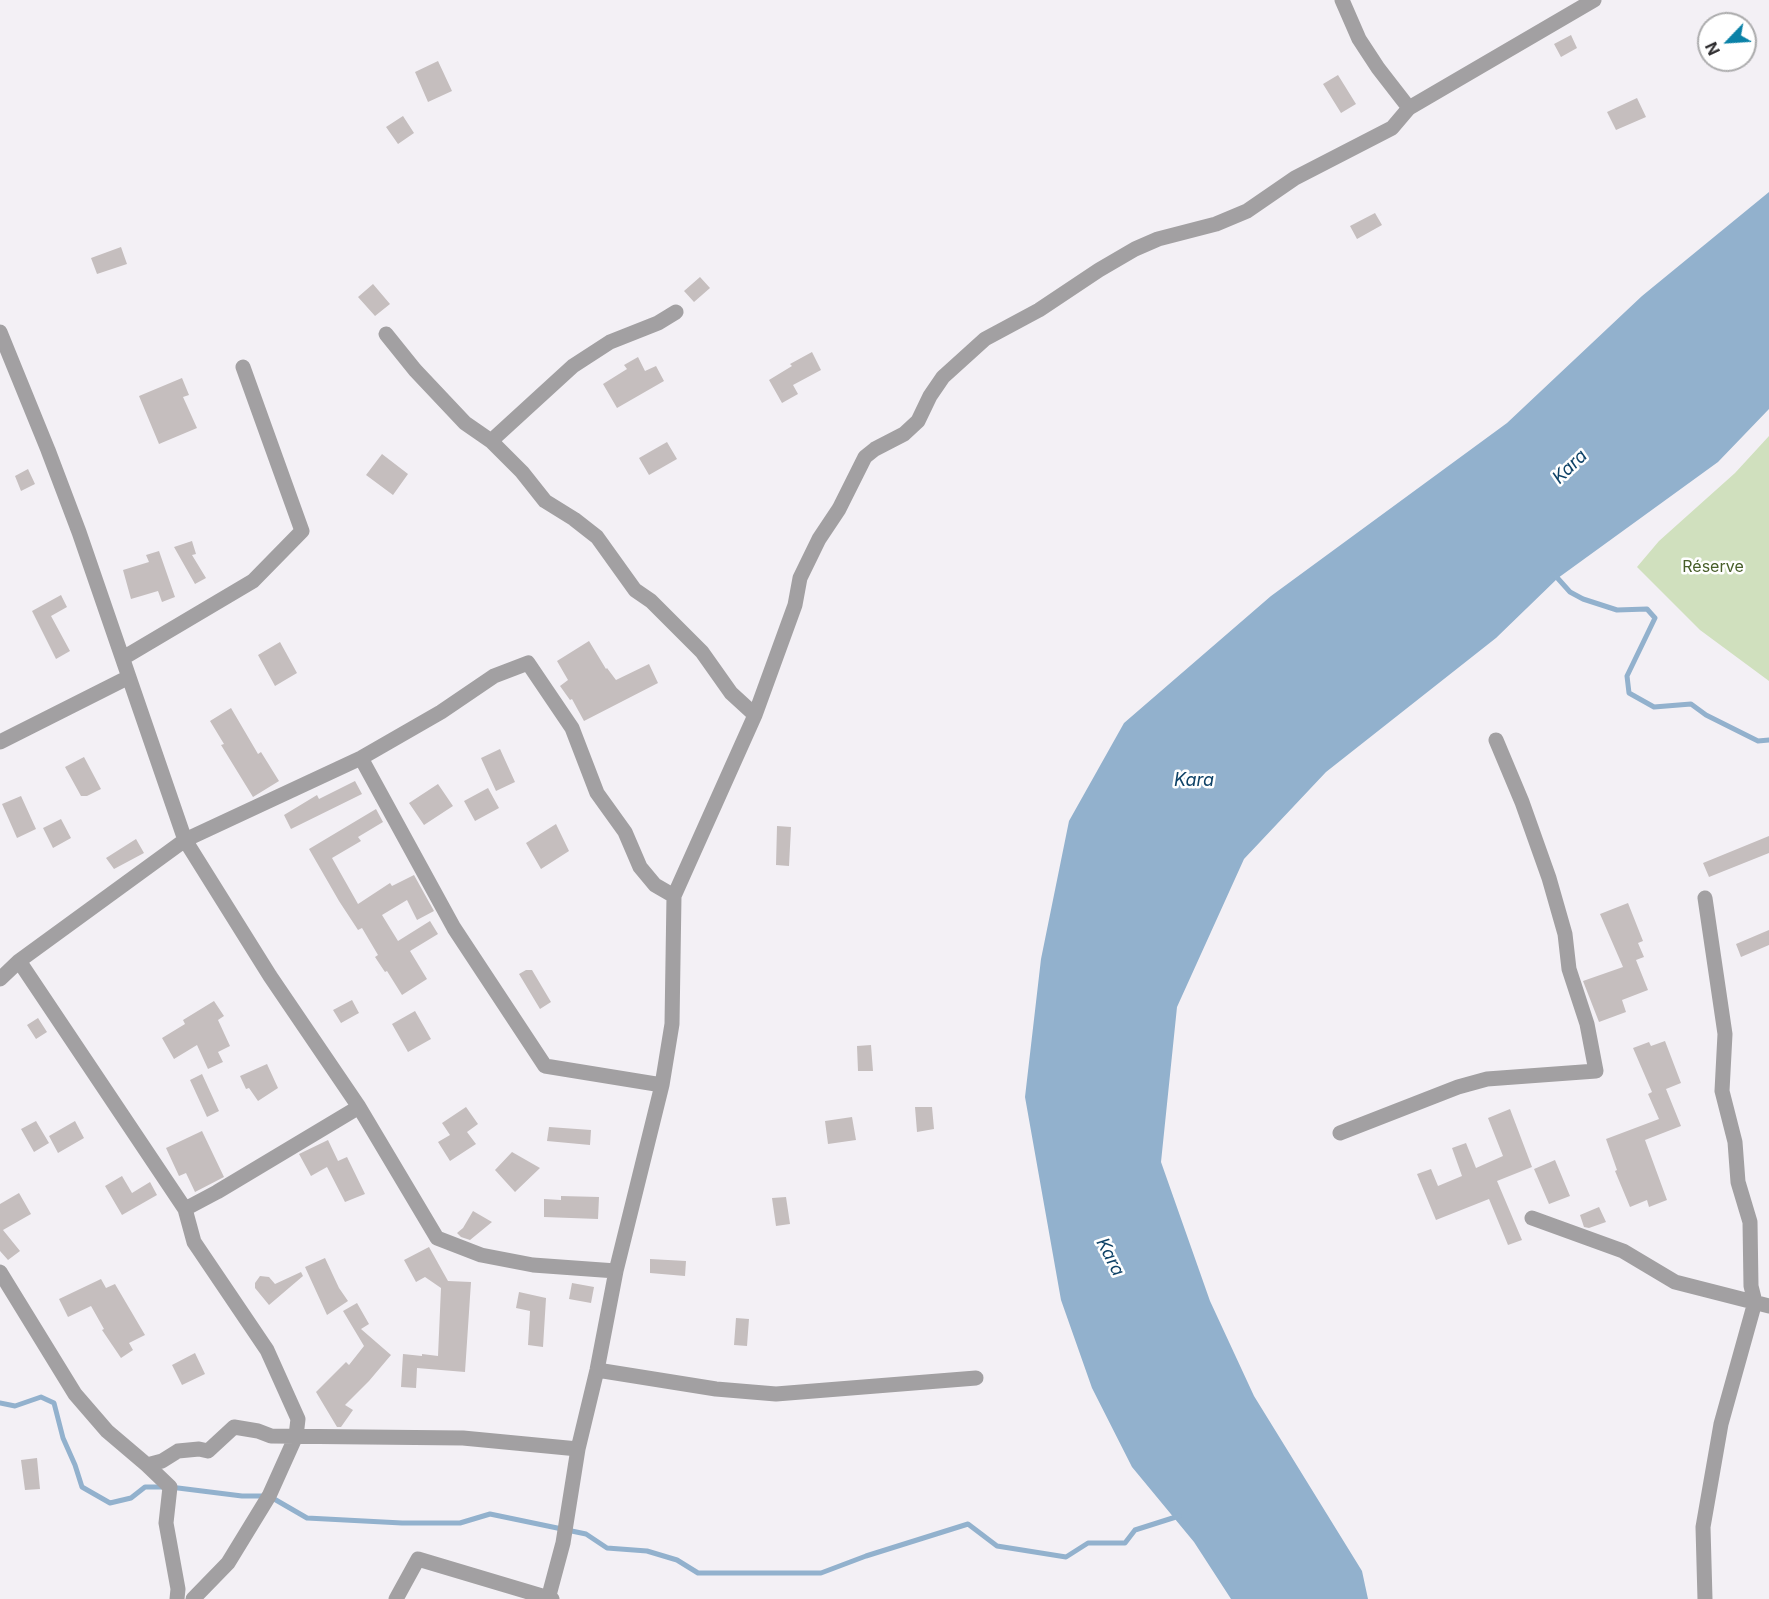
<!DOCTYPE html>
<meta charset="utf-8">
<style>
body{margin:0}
#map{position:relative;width:1769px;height:1599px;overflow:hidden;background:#f3f0f5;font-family:Inter,sans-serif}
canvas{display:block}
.north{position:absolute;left:1697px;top:12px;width:60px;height:60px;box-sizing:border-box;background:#fff;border:2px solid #ababac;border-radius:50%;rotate:245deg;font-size:16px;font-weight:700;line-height:24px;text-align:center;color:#2e2d2f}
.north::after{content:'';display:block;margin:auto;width:21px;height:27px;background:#0981a7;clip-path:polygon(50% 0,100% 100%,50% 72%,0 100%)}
</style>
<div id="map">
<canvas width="1769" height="1599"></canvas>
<div class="north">N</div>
</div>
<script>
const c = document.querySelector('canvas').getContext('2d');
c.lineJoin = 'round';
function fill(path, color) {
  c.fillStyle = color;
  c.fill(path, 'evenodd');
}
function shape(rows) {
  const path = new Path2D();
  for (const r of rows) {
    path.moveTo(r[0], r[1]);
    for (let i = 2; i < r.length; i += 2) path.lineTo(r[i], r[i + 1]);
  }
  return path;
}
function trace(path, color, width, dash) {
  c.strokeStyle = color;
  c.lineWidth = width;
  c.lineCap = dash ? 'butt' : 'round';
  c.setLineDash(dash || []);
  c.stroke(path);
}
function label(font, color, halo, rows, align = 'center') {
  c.font = font + ' Inter,sans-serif';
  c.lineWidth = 5;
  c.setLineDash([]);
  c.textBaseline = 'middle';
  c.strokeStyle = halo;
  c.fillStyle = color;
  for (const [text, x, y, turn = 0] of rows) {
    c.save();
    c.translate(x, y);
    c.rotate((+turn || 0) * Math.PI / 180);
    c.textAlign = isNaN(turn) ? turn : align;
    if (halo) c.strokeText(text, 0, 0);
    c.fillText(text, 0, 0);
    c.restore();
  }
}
const green = shape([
 [1769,436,1769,681,1700,630,1637,567,1659,541,1735,473]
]);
const water = shape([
 [1769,192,1769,409,1718,462,1558,578,1496,638,1326,772,1244,859,1177,1007,1161,1162,1210,1301,1254,1396,1362,1571,1368,1599,1231,1599,1194,1542,1132,1467,1092,1388,1061,1300,1025,1097,1041,959,1069,821,1124,723,1271,596,1507,423,1642,296]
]);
const stream = shape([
 [1553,573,1570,592,1583,599,1617,610,1647,609,1655,618,1627,676,1629,693,1654,707,1691,704,1706,715,1758,741,1769,740],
 [0,1403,15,1406,41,1397,54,1403,63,1438,75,1465,82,1487,110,1503,131,1498,145,1487,170,1487,242,1496,269,1496,307,1518,402,1523,460,1523,490,1514,586,1534,607,1548,647,1551,677,1560,698,1573,821,1573,866,1556,968,1524,997,1546,1066,1557,1088,1543,1125,1543,1135,1530,1179,1516]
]);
const building = shape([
 [1571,35,1577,48,1561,57,1554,44],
 [438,61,452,91,428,102,415,72],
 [1338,75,1356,104,1341,113,1323,84],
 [1637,98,1646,117,1616,130,1607,112],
 [403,116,414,133,398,144,386,127],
 [1375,213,1382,225,1357,239,1350,226],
 [121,247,127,264,97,274,91,258],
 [700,277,710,288,694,302,684,291],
 [373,284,390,304,375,316,358,297],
 [812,352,821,370,793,385,798,394,782,403,769,380,792,366,790,364],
 [638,357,645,371,656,366,664,381,617,408,603,384,627,369,624,365],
 [182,378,189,395,183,397,197,428,159,444,139,396],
 [667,442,677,459,649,475,639,458],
 [382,454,408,474,393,495,366,475],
 [28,469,35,484,21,491,15,476],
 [192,541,196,554,192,555,206,578,195,584,174,547],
 [159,551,175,597,162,602,158,591,131,599,123,570,149,562,146,555],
 [61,595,67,607,51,616,70,651,56,659,32,611],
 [589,641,606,669,607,668,616,680,649,664,658,683,584,721,572,699,570,700,560,686,568,680,557,661],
 [280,642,297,673,275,686,258,655],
 [231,708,258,754,261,752,279,781,253,797,221,745,224,744,210,721],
 [500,749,515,782,496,791,481,758],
 [84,757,101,789,87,796,81,796,65,767],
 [355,781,362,794,291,829,284,815,317,795,319,799],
 [438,784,453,806,424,825,409,803],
 [488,788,499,808,475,821,464,801],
 [21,796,36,829,17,838,2,804],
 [376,809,383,822,358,837,361,841,332,858,358,904,390,883,392,886,414,875,434,911,417,920,407,900,382,915,398,941,430,921,438,934,410,951,427,979,402,995,387,971,385,972,375,957,378,955,362,928,358,930,339,901,309,849],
 [61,819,71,838,53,848,43,828],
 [556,824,569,851,541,869,526,843],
 [777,826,791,827,789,866,776,865],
 [1769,836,1769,853,1709,877,1703,863],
 [136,839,144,853,114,869,106,858],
 [1628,903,1643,941,1638,943,1644,957,1636,960,1648,990,1622,1000,1626,1012,1599,1022,1583,981,1623,967,1600,914],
 [1769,930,1769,945,1741,957,1736,944],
 [526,970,532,970,551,1002,540,1009,519,974],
 [352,1000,359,1013,341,1023,333,1010],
 [214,1001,224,1016,218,1020,230,1046,218,1052,223,1062,208,1069,197,1045,174,1059,162,1038,185,1024,183,1020],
 [415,1011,431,1039,408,1052,392,1024],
 [38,1018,47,1032,36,1039,27,1025],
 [1665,1041,1681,1083,1666,1089,1681,1126,1645,1140,1667,1200,1649,1207,1647,1200,1630,1207,1615,1171,1617,1170,1606,1139,1659,1119,1648,1094,1652,1092,1633,1048,1649,1042,1651,1046],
 [871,1045,873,1071,858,1071,857,1046],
 [267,1064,278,1088,258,1101,249,1088,246,1089,240,1076],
 [202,1074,219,1111,207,1117,190,1080],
 [466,1107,478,1124,467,1132,476,1144,450,1161,438,1142,450,1135,442,1123],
 [915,1107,932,1107,934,1129,917,1132],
 [1510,1109,1532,1167,1497,1181,1522,1240,1508,1245,1489,1199,1436,1220,1417,1174,1431,1169,1438,1186,1462,1176,1452,1148,1466,1143,1476,1168,1503,1156,1488,1118],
 [852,1117,856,1140,828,1144,825,1121],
 [36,1121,49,1143,34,1152,21,1129],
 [75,1121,84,1138,58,1153,49,1136],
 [549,1127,591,1130,590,1145,547,1141],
 [202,1131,224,1177,195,1192,186,1173,179,1176,166,1148],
 [328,1140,338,1161,347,1157,365,1194,345,1202,327,1167,311,1176,299,1154],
 [512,1152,540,1168,515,1192,495,1170],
 [1555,1160,1570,1196,1549,1204,1534,1169],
 [122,1176,132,1193,150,1182,157,1195,122,1215,105,1186],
 [19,1193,31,1214,3,1230,20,1251,8,1260,0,1251,0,1204],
 [561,1196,599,1197,598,1219,544,1217,544,1199,561,1200],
 [786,1197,790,1224,776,1226,772,1198],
 [1599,1207,1606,1222,1589,1228,1584,1227,1580,1215],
 [473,1211,492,1222,470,1240,461,1237,457,1233,463,1228],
 [429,1247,448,1281,471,1282,465,1372,417,1368,416,1388,401,1387,403,1354,422,1356,422,1354,438,1356,441,1288,425,1277,416,1282,404,1260],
 [325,1258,339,1288,348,1301,327,1315,305,1267],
 [650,1259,686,1261,685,1276,650,1273],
 [301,1272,303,1276,269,1305,255,1288,255,1283,260,1276,269,1277,275,1284],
 [101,1279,106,1288,115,1284,145,1335,129,1343,133,1350,121,1358,102,1330,104,1329,91,1306,68,1317,59,1299],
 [572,1283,594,1287,591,1303,569,1299],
 [519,1292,546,1298,543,1347,528,1345,530,1311,516,1308],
 [357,1303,369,1324,361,1329,391,1355,369,1381,345,1405,353,1410,341,1427,337,1427,316,1392,346,1362,349,1365,364,1346,343,1311],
 [736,1318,749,1319,747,1346,734,1345],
 [195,1353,205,1374,182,1385,172,1365],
 [37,1458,40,1489,25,1490,21,1460]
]);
const minor = shape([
 [1342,0,1359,39,1378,68,1409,108],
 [0,332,48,450,79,532,185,840,270,976,359,1107,437,1238,481,1255,533,1265,616,1271],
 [386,334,415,370,465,423,491,441,522,472,545,501,574,519,597,537,635,590,651,601,702,652,731,693,755,715],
 [491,441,573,366,610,342,658,323,676,312],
 [123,658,253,581,302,531,243,367],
 [0,742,129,677],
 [361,758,454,928,545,1066,662,1085],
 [19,961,185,1209,194,1242,267,1350,298,1419,296,1436,269,1496,228,1563,193,1599],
 [0,979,19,961,185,840,361,758,441,712,494,676,528,663,572,728,597,793,625,832,640,867,655,885,674,896],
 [1340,1133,1458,1087,1487,1079,1596,1071,1587,1024,1569,969,1565,934,1549,878,1522,802,1496,740],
 [185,1209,217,1192,359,1107],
 [1532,1218,1623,1251,1675,1282,1769,1306],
 [0,1272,75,1394,107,1431,147,1465,162,1461,178,1451,199,1449,208,1451,234,1427,258,1431,271,1436,463,1438,578,1449],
 [597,1370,716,1389,776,1394,976,1378],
 [147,1465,170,1487,166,1523,178,1589,177,1599],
 [396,1599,418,1559,552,1599],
 [548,1599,563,1543,578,1449,597,1370,616,1271,662,1085,672,1024,674,896,755,715,795,605,800,578,819,539,839,509,865,457,875,449,904,434,918,421,930,396,943,377,985,339,1039,310,1099,270,1135,249,1158,239,1216,224,1247,211,1295,178,1392,128,1409,108,1594,0],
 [1705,1599,1703,1527,1721,1424,1755,1302,1751,1286,1750,1222,1738,1182,1735,1142,1722,1091,1725,1034,1705,898]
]);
const parkNames = [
 ["Réserve",1713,567]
];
const waterNames = [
 ["Kara",1570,467,-44],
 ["Kara",1194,781],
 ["Kara",1110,1257,63]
];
fill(green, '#d0e0be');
fill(water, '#92b1cd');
trace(stream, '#92b1cd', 5);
fill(building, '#c5bebe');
trace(minor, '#a2a0a2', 15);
label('16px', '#475e29', '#fff', parkNames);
label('italic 18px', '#0e4267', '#fff', waterNames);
</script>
